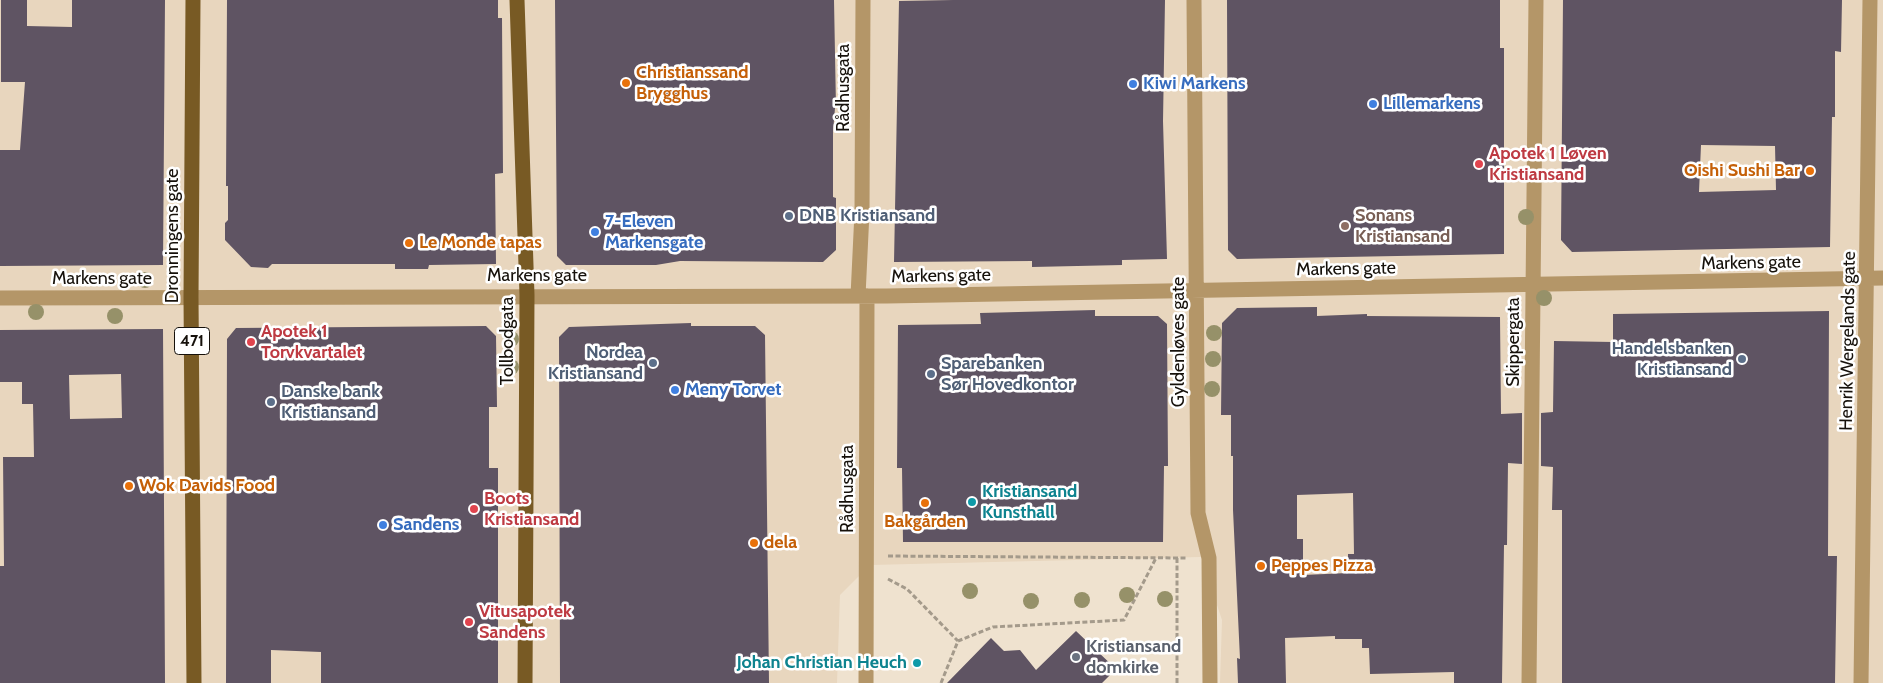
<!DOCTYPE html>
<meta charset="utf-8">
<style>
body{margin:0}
canvas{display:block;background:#efe2cf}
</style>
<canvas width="1883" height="683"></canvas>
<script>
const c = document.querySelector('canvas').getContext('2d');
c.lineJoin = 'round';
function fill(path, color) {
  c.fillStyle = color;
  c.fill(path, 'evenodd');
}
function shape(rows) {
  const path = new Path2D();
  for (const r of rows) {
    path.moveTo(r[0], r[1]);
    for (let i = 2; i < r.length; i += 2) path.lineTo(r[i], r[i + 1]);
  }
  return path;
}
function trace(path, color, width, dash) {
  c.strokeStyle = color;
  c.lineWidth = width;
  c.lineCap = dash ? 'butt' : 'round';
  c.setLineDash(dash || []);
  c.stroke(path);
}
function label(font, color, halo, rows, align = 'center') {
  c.font = font + ' Cabin,sans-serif';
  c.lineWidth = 5;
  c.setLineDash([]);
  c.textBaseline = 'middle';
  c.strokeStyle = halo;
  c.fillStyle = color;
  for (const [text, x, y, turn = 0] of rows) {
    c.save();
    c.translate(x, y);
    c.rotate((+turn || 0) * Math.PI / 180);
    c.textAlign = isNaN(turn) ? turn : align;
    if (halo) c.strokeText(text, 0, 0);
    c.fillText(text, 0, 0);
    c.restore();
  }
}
const built = shape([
 [0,0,1883,0,1883,683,1220,683,1222,620,1201,557,870,565,840,595,837,683,0,683]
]);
const building = shape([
 [1,0,27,0,27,26,72,27,72,0,165,0,163,265,0,266,0,150,20,150,25,82,1,82],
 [227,0,498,0,498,18,502,18,503,173,495,174,496,264,429,265,428,269,395,269,395,264,272,264,268,268,251,267,225,240,225,223,228,220,228,186,226,186],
 [555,0,834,0,836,108,835,108,833,132,833,197,836,198,836,250,823,262,680,261,656,265,566,265,557,256],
 [953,0,1165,0,1163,121,1167,259,1122,260,1122,265,1032,267,1032,261,894,262,899,1],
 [1227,0,1500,0,1500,48,1504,48,1504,254,1237,259,1228,250],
 [1563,0,1842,0,1841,52,1835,51,1835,117,1832,117,1830,247,1572,252,1561,240],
 [1701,145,1775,146,1776,190,1699,192],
 [1317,307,1317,316,1367,314,1367,316,1500,317,1501,414,1522,413,1522,464,1508,463,1507,545,1504,545,1502,683,1454,683,1454,672,1370,674,1369,648,1362,648,1362,639,1335,639,1335,636,1285,638,1286,683,1238,683,1237,658,1240,659,1233,510,1233,456,1231,456,1231,415,1221,415,1222,323,1237,308],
 [1353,493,1354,554,1348,554,1348,573,1303,575,1303,539,1297,539,1297,495],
 [1095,310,1095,316,1158,316,1167,324,1168,466,1164,466,1163,542,903,542,902,468,897,468,898,325,981,324,980,313],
 [1829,311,1828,556,1837,556,1835,683,1562,683,1562,510,1552,510,1553,467,1541,466,1541,413,1553,412,1554,341,1613,342,1613,314],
 [691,323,691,326,755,326,765,335,769,683,560,683,559,337,569,327],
 [486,326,496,336,497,407,489,407,489,468,498,468,498,683,321,683,321,652,271,650,271,683,226,683,227,339,236,328],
 [163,329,165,683,0,683,0,566,4,566,3,457,34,457,33,404,22,404,22,382,0,382,0,330],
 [121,374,122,418,70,419,69,375],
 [1076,631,1116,669,1102,683,947,683,991,638,1004,651,1020,650,1036,670]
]);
const path = shape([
 [888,556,1187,558],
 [1177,558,1177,683],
 [888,579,907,589,958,641],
 [941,683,958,641,993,627,1124,620,1156,558]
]);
const minor = shape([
 [1194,0,1198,513,1209,558,1210,683],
 [858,296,862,212,863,0],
 [0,298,887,296,1883,278],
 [866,683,867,296],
 [1529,683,1536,0],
 [1861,683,1870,0]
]);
const major = shape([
 [193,0,191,297,194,683],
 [517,0,527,295,525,683]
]);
const trees = [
 [1526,217],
 [145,280],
 [1544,298],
 [36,312],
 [115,316],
 [1214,333],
 [511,339],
 [1213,359],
 [511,367],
 [1212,389],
 [970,591],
 [1127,595],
 [1165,599],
 [1082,600],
 [1031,601]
];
const markers = [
 [626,83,5,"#e8710a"],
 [1133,84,5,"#3f7fe0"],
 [1373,104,5,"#3f7fe0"],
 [1479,164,5,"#e0444e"],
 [1810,171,5,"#e8710a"],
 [789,216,5,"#5c6f8a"],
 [1345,226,5,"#8d6e63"],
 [595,232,5,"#3f7fe0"],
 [409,243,5,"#e8710a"],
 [251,342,5,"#e0444e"],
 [1742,359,5,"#5c6f8a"],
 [653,363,5,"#5c6f8a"],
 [931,374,5,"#5c6f8a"],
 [675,390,5,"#3f7fe0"],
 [271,402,5,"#5c6f8a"],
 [129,486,5,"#e8710a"],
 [972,502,5,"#0f9aa8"],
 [925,503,5,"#e8710a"],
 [474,509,5,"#e0444e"],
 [383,525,5,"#3f7fe0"],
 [754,543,5,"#e8710a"],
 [1261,566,5,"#e8710a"],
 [469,622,5,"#e0444e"],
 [1076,657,5,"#6b7280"],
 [917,663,5,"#0f9aa8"]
];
const shields = [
 [192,341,35]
];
const shieldNames = [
 ["471",192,341]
];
const foodNames = [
 ["Christianssand",636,73],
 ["Brygghus",636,94],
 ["Oishi Sushi Bar",1800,171,"right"],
 ["Le Monde tapas",419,243],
 ["Wok Davids Food",139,486],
 ["Bakgården",925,522,"center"],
 ["dela",764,543],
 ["Peppes Pizza",1271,566]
];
const shopNames = [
 ["Kiwi Markens",1143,84],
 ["Lillemarkens",1383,104],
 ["7-Eleven",605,222],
 ["Markensgate",605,243],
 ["Meny Torvet",685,390],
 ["Sandens",393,525]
];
const streetNames = [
 ["Rådhusgata",844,88,-90],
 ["Dronningens gate",173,236,-90],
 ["Markens gate",1751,263,-1],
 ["Markens gate",1346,269,-1],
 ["Markens gate",537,276],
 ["Markens gate",941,276,-1],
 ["Markens gate",102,279],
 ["Tollbodgata",508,341,-90],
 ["Henrik Wergelands gate",1848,341,-89],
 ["Gyldenløves gate",1179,342,-90],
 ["Skippergata",1514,342,-90],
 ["Rådhusgata",848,489,-90]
];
const healthNames = [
 ["Apotek 1 Løven",1489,154],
 ["Kristiansand",1489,175],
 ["Apotek 1",261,332],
 ["Torvkvartalet",261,353],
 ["Boots",484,499],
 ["Kristiansand",484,520],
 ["Vitusapotek",479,612],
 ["Sandens",479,633]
];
const serviceNames = [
 ["DNB Kristiansand",799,216],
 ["Handelsbanken",1732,349,"right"],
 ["Kristiansand",1732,370,"right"],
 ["Nordea",643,353,"right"],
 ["Kristiansand",643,374,"right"],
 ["Sparebanken",941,364],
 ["Sør Hovedkontor",941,385],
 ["Danske bank",281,392],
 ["Kristiansand",281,413]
];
const educationNames = [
 ["Sonans",1355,216],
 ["Kristiansand",1355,237]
];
const cultureNames = [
 ["Kristiansand",982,492],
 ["Kunsthall",982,513],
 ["Johan Christian Heuch",907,663,"right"]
];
const worshipNames = [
 ["Kristiansand",1086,647],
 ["domkirke",1086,668]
];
fill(built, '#e8d6be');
fill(building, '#5f5463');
trace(path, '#a49a8b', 3, [5, 2.5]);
trace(minor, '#b49668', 15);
trace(major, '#785a24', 15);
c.fillStyle = '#969169';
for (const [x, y] of trees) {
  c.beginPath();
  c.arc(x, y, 8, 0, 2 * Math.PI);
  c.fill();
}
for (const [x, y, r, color] of markers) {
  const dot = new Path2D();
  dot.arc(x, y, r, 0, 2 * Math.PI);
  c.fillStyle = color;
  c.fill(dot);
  trace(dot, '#fff', 2);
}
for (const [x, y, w] of shields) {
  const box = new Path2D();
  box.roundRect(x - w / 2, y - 13.5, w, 27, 4);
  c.fillStyle = '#fff';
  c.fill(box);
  trace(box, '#16110b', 1);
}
label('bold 16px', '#16110b', null, shieldNames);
label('bold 18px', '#c56008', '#fff', foodNames, 'left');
label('bold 18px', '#366cbe', '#fff', shopNames, 'left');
label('18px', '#16110b', '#fff', streetNames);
label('bold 18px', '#be3a42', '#fff', healthNames, 'left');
label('bold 18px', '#4e5e75', '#fff', serviceNames, 'left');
label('bold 18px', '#785e54', '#fff', educationNames, 'left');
label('bold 18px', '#0d838f', '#fff', cultureNames, 'left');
label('bold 18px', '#5b616d', '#fff', worshipNames, 'left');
</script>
